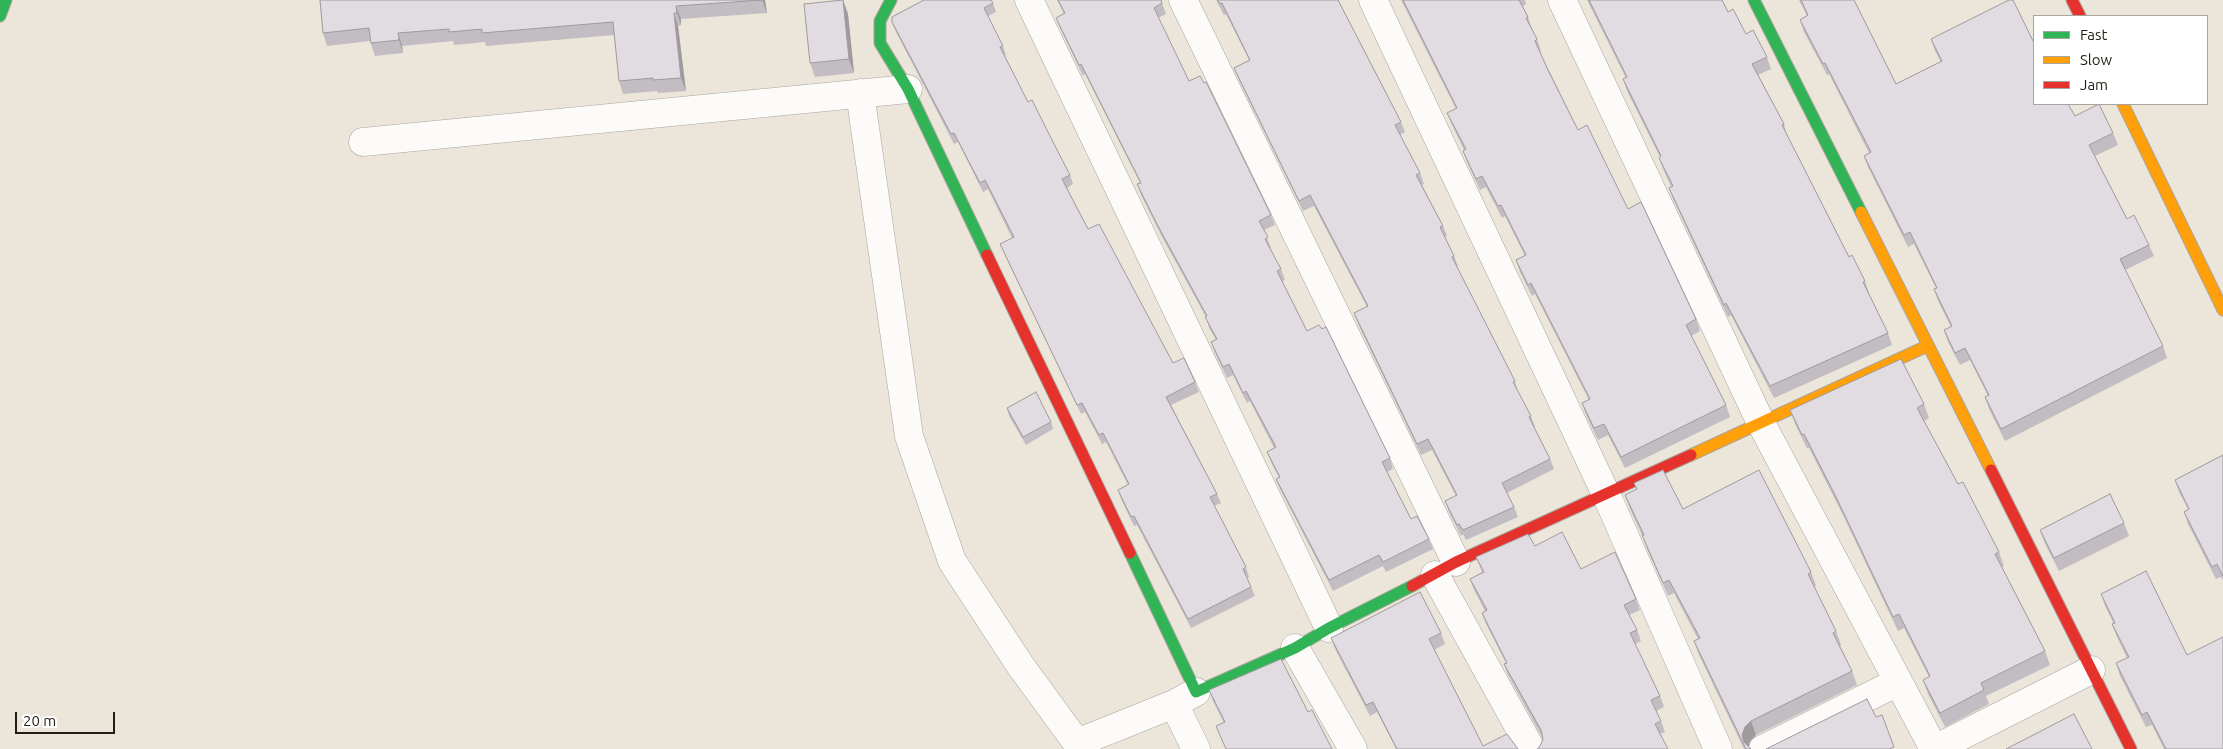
<!DOCTYPE html>
<style>
body{margin:0}
#map{position:relative;width:2223px;height:749px;overflow:hidden;background:#ebe5da;font-family:Ubuntu,sans-serif}
canvas{display:block}
.legend{position:absolute;left:2033px;top:15px;width:175px;height:90px;box-sizing:border-box;background:#fff;border:1px solid #a7a5a2;margin:0;padding:6px 9px;list-style:none;font-size:15px;color:#221e16}
.legend li{display:flex;align-items:center;gap:10px;height:25px}
.legend b{width:25px;border:1px solid #a7a5a2}
.scale{position:absolute;left:15px;top:712px;width:100px;height:22px;box-sizing:border-box;border:2px solid #221e16;border-top:0;padding-left:6px;font-size:15px;line-height:18px;white-space:nowrap;color:#221e16;-webkit-text-stroke:4px #fff;paint-order:stroke}
</style>
<div id="map">
<canvas width="2223" height="749"></canvas>
<ul class="legend">
<li><b style="height:6px;background:#30b455"></b>Fast</li>
<li><b style="height:6px;background:#ff9f0a"></b>Slow</li>
<li><b style="height:6px;background:#e5322d"></b>Jam</li>
</ul>
<div class="scale">20 m</div>
</div>
<script>
const c = document.querySelector('canvas').getContext('2d');
c.lineJoin = 'round';
function shape(rows) {
  const path = new Path2D();
  for (const r of rows) {
    path.moveTo(r[0], r[1]);
    for (let i = 2; i < r.length; i += 2) path.lineTo(r[i], r[i + 1]);
  }
  return path;
}
function trace(path, color, width, dash) {
  c.strokeStyle = color;
  c.lineWidth = width;
  c.lineCap = dash ? 'butt' : 'round';
  c.setLineDash(dash || []);
  c.stroke(path);
}
function fill(path, color) {
  c.fillStyle = color;
  c.fill(path, 'evenodd');
}
const street = shape([
 [1029,0,1329,628],
 [1183,0,1456,562],
 [1373,0,1606,494,1718,749],
 [1562,0,1761,423,1934,749],
 [860,93,909,436,952,561,1020,665,1077,743],
 [363,142,908,89],
 [1435,575,1531,749],
 [1295,648,1353,749],
 [1174,704,1196,749],
 [1082,749,1077,743,1174,704,1196,692],
 [1763,749,1898,682],
 [1935,749,2091,670]
]);
const fast = shape([
 [891,0,880,21,880,43,908,89,987,255],
 [1754,0,1861,212],
 [0,16,6,0],
 [1130,553,1196,692,1295,648,1329,628,1412,586]
]);
const slow = shape([
 [2123,104,2223,310],
 [1861,212,1991,470],
 [1691,455,1927,346]
]);
const jam = shape([
 [2072,0,2080,16],
 [987,255,1130,553],
 [1991,470,2131,749],
 [1412,586,1456,562,1691,455]
]);
const wall = shape([
 [320,0,765,0,767,13,681,19,681,25,678,26,686,91,658,93,657,91,623,94,619,81,614,35,486,46,485,42,454,45,453,41,402,46,403,53,375,56,370,41,327,46,323,33],
 [843,0,848,14,854,73,815,77,810,63],
 [1057,0,1161,0,1166,14,1158,18,1189,81,1271,215,1275,225,1264,230,1271,248,1270,249,1281,269,1285,280,1282,281,1307,331,1390,458,1393,469,1387,472,1411,519,1429,539,1433,549,1386,572,1383,566,1333,591,1280,489,1276,479,1279,478,1271,462,1267,452,1274,448,1250,401,1247,403,1233,375,1227,378,1215,353,1211,342,1216,340,1209,328,1206,317,1162,237,1141,195,1137,184,1140,183,1085,74,1083,76,1060,28,1056,18,1064,14],
 [1216,0,1338,0,1401,122,1405,132,1400,135,1420,173,1424,184,1422,185,1443,226,1447,236,1445,237,1454,256,1458,266,1457,267,1515,381,1518,392,1531,416,1535,427,1534,427,1550,459,1554,469,1507,493,1514,507,1518,517,1466,540,1463,534,1461,536,1449,512,1445,501,1456,496,1432,450,1421,455,1358,324,1354,313,1367,307,1314,206,1303,211,1238,78,1234,68,1249,60,1226,14,1224,15],
 [1401,0,1525,0,1526,4,1523,6,1528,17,1532,29,1537,39,1541,51,1540,52,1578,130,1628,209,1696,319,1700,331,1691,336,1726,405,1730,417,1625,468,1608,435,1598,440,1586,415,1582,403,1589,400,1535,294,1532,296,1520,272,1516,260,1525,256,1505,216,1502,218,1486,187,1480,190,1467,162,1463,151,1464,150,1452,125,1447,113,1456,109],
 [1587,0,1722,0,1728,12,1746,34,1767,57,1771,69,1758,75,1784,124,1787,136,1849,257,1865,281,1869,293,1868,293,1888,333,1892,345,1774,398,1731,315,1728,317,1673,199,1669,188,1671,186,1663,169,1659,158,1660,157,1627,91,1623,79,1626,78],
 [1799,0,1854,0,1896,84,1941,62,1935,51,1931,39,2034,104,2075,116,2113,133,2118,145,2095,156,2127,219,2149,245,2154,256,2125,270,2163,346,2167,358,2005,441,1989,409,1985,397,1988,396,1970,360,1960,365,1948,342,1944,330,1951,327,1938,301,1934,289,1936,288,1914,244,1908,247,1868,167,1864,156,1869,153,1829,74,1827,75,1804,32,1800,20,1807,16],
 [993,3,996,12,988,16,1003,46,1006,55,1004,56,1028,102,1070,175,1073,184,1067,188,1088,229,1173,363,1195,382,1199,392,1171,405,1217,494,1221,503,1214,506,1246,567,1249,577,1247,578,1255,596,1191,628,1137,525,1134,526,1121,499,1118,490,1128,485,1106,442,1102,444,1085,412,1081,414,1004,253,1000,244,1012,238,988,189,983,192,958,142,954,144,896,32,892,22],
 [1924,404,1929,418,1924,421,1958,484,1999,552,2004,566,2002,567,2045,651,2050,665,1986,696,1989,704,1945,727,1928,694,1923,680,1929,677,1904,628,1898,631,1842,513,1809,448,1807,448,1795,424,1790,410],
 [1007,408,1051,422,1053,429,1026,445,1009,416],
 [2223,455,2223,580,2221,577,2216,579,2188,524,2184,512,2188,509,2179,492,2175,480],
 [1634,483,1683,509,1811,572,1816,586,1814,587,1836,631,1841,645,1840,646,1852,671,1857,685,1756,735,1750,741,1748,747,1751,749,1744,749,1699,655,1694,641,1698,639,1674,593,1668,596,1647,549,1642,535,1630,509,1625,495,1636,489],
 [2124,523,2129,536,2059,571,2045,544,2040,530],
 [1535,546,1581,569,1636,599,1640,610,1629,615,1637,630,1641,641,1635,644,1660,696,1664,707,1656,711,1661,721,1665,732,1660,734,1540,746,1543,739,1542,737,1508,675,1504,664,1506,663,1486,624,1482,613,1485,611,1474,590,1470,579,1482,572,1476,557],
 [2101,594,2187,655,2223,749,2164,749,2152,725,2146,727,2120,676,2116,663,2127,658,2117,637,2112,624,2114,624,2105,606],
 [1441,633,1445,644,1434,650,1483,746,1518,749,1396,749,1377,712,1370,716,1335,649,1331,638],
 [1209,690,1308,712,1332,749,1226,749,1216,726,1224,723,1213,701]
]);
const shadedWall = shape([
 [762,0,765,0,767,13],
 [843,0,848,14,854,73,849,59],
 [676,6,681,19,681,25,677,13],
 [674,13,678,26,686,91,681,78],
 [398,33,402,46,403,53,399,40],
 [1751,721,1756,735,1750,741,1748,749,1744,742,1742,735,1745,727]
]);
const building = shape([
 [320,0,762,0,676,6,677,13,674,13,681,78,653,80,653,78,619,81,613,22,482,33,482,29,449,32,449,29,398,33,399,40,371,43,369,28,323,33,320,0],
 [843,0,849,59,810,63,804,4,843,0],
 [924,0,991,0,993,3,984,8,1003,46,1000,47,1028,102,1032,100,1051,138,1070,175,1062,179,1088,229,1099,224,1173,363,1184,358,1195,382,1166,397,1217,494,1210,497,1246,567,1243,569,1251,587,1188,619,1134,516,1131,517,1118,490,1129,484,1103,433,1099,435,1082,403,1077,405,1000,244,1014,237,985,180,980,183,954,133,951,134,892,22,892,17,924,0],
 [1058,0,1161,0,1162,3,1154,8,1189,81,1200,76,1204,83,1206,82,1271,215,1259,221,1268,237,1265,239,1281,269,1277,271,1307,331,1319,325,1322,329,1326,327,1390,458,1382,462,1411,519,1417,516,1429,539,1383,562,1379,555,1329,580,1276,479,1280,477,1267,452,1276,447,1246,391,1243,393,1229,364,1223,367,1211,342,1217,339,1205,317,1207,316,1158,226,1137,184,1141,183,1081,64,1079,65,1056,18,1065,13,1058,0],
 [1218,0,1338,0,1401,122,1395,125,1420,173,1416,175,1443,226,1440,227,1454,256,1452,257,1515,381,1513,382,1531,416,1529,417,1550,459,1502,483,1514,507,1463,530,1459,524,1457,525,1445,501,1457,495,1428,439,1417,444,1354,313,1368,306,1310,195,1299,201,1234,68,1250,60,1222,3,1220,4,1218,0],
 [1403,0,1519,0,1528,17,1526,18,1537,39,1535,41,1548,70,1578,130,1587,125,1628,209,1641,202,1696,319,1686,325,1726,405,1621,457,1604,424,1594,428,1582,403,1590,399,1531,283,1528,285,1516,260,1526,255,1501,205,1498,206,1482,176,1476,179,1463,151,1466,149,1447,113,1457,108,1403,0],
 [1589,0,1722,0,1728,12,1733,9,1746,34,1753,30,1767,57,1752,64,1784,124,1782,125,1849,257,1852,255,1865,281,1863,282,1888,333,1770,386,1726,303,1724,305,1669,188,1673,186,1659,158,1661,156,1623,79,1627,77,1589,0],
 [1801,0,1854,0,1896,84,1942,61,1931,39,2009,0,2013,0,2034,43,2034,104,2068,104,2075,116,2099,104,2113,133,2089,145,2127,219,2134,215,2149,245,2120,259,2163,346,2001,429,1985,397,1989,395,1965,348,1955,353,1944,330,1952,326,1934,289,1937,288,1910,232,1904,235,1864,156,1871,152,1825,63,1823,64,1800,20,1808,15,1801,0],
 [1901,359,1924,404,1917,408,1958,484,1963,482,1999,552,1995,554,2045,651,1981,683,1984,690,1940,713,1923,680,1930,676,1899,614,1893,617,1837,499,1804,434,1802,435,1790,410,1901,359],
 [1036,392,1051,422,1023,437,1007,408,1036,392],
 [2223,455,2223,576,2217,564,2212,567,2184,512,2189,509,2175,480,2223,455],
 [1663,470,1683,509,1759,470,1811,572,1808,574,1836,631,1833,633,1852,671,1751,721,1745,727,1742,735,1744,742,1751,749,1746,749,1694,641,1700,638,1669,580,1663,583,1642,535,1644,535,1625,495,1637,489,1634,483,1663,470],
 [2110,494,2124,523,2054,558,2040,530,2110,494],
 [1562,532,1581,569,1615,552,1636,599,1624,605,1637,630,1630,633,1660,696,1651,700,1661,721,1655,724,1668,749,1537,749,1540,746,1543,739,1541,730,1504,664,1507,663,1482,613,1487,610,1470,579,1484,572,1476,557,1528,534,1535,546,1562,532],
 [2146,571,2187,655,2223,637,2223,749,2166,749,2147,712,2142,715,2116,663,2129,657,2112,624,2115,623,2101,594,2146,571],
 [1420,592,1441,633,1429,639,1483,746,1507,734,1518,749,1397,749,1373,702,1366,705,1331,638,1420,592],
 [1281,659,1308,712,1312,710,1332,749,1226,749,1216,726,1225,722,1209,690,1281,659],
 [1867,699,1876,717,1882,715,1894,747,1889,749,1766,749,1867,699],
 [2074,714,2092,749,2006,749,2074,714]
]);
trace(street, '#aaa59c', 29);
trace(fast, '#aaa59c', 13);
trace(slow, '#aaa59c', 13);
trace(jam, '#aaa59c', 13);
trace(street, '#fcfbf9', 28);
trace(fast, '#30b455', 11);
trace(slow, '#ff9f0a', 11);
trace(jam, '#e5322d', 11);
fill(wall, '#c2bdc2');
fill(shadedWall, '#9e9a9e');
fill(building, '#e1dce1');
trace(building, '#9e9a9e', 1);
</script>
